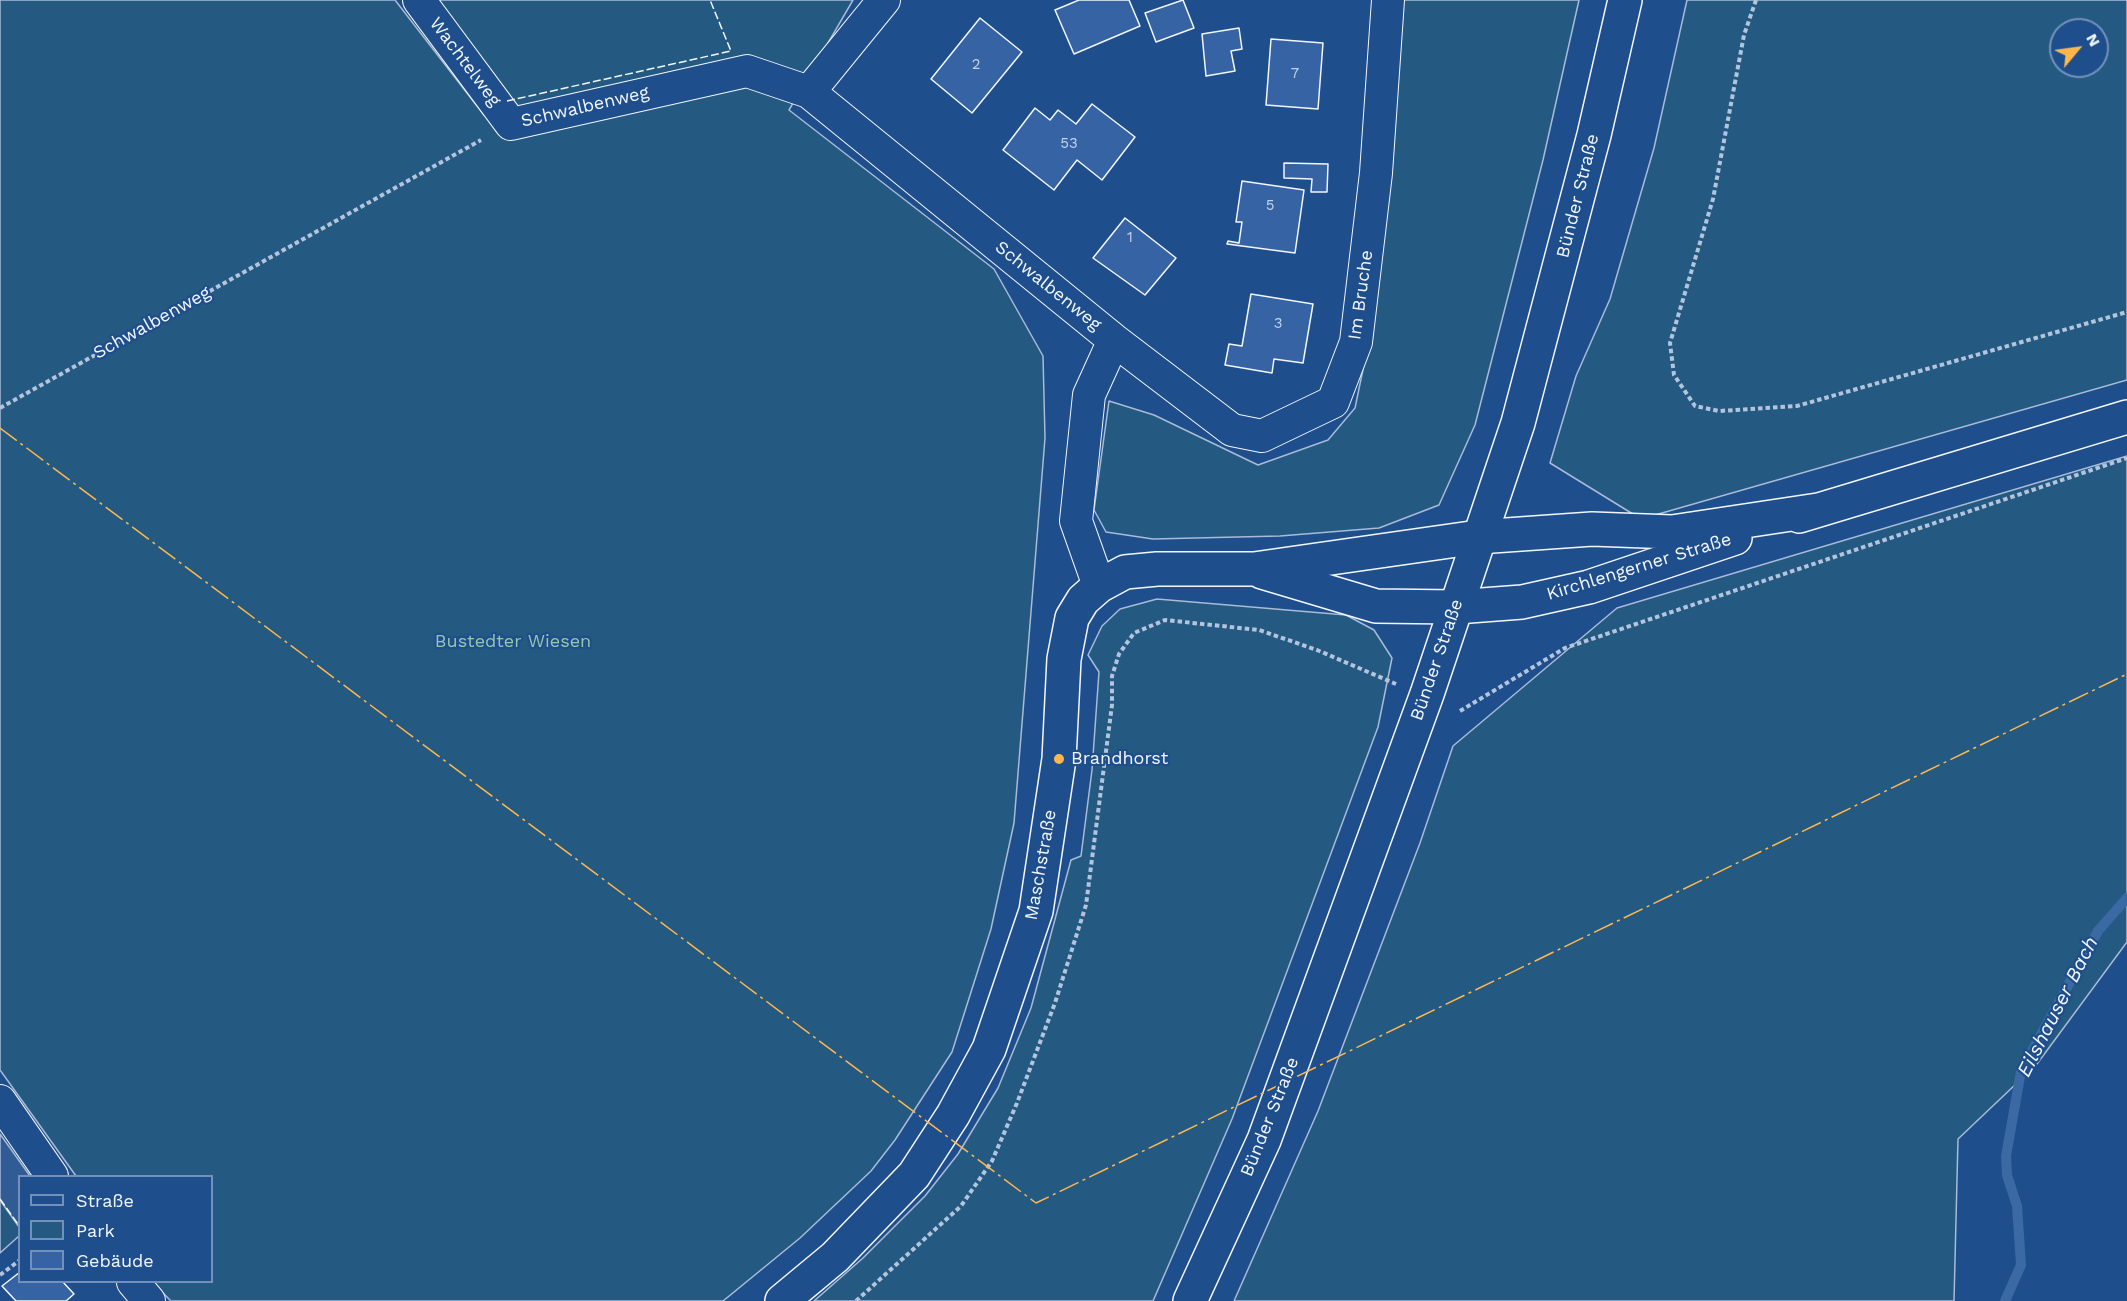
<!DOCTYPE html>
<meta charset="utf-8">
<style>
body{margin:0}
#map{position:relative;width:2127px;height:1301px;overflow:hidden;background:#1f4e8c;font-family:"Work Sans",sans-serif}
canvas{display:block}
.legend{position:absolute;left:18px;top:1175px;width:195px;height:108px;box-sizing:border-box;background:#1f4e8c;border:2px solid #7391ba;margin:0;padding:8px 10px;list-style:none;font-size:18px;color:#f2f6ff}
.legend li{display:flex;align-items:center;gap:12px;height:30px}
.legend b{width:30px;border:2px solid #7391ba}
.north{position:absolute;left:2049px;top:18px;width:60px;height:60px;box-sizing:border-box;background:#1f4e8c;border:2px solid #7391ba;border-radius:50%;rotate:61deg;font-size:16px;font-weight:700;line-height:24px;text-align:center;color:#f2f6ff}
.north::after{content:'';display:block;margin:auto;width:21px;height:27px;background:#ffb74d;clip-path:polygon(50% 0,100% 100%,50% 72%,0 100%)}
</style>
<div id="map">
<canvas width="2127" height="1301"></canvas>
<ul class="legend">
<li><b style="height:8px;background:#1f4e8c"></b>Straße</li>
<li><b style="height:16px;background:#245a82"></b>Park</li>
<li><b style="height:16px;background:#3563a3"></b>Gebäude</li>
</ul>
<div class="north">N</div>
</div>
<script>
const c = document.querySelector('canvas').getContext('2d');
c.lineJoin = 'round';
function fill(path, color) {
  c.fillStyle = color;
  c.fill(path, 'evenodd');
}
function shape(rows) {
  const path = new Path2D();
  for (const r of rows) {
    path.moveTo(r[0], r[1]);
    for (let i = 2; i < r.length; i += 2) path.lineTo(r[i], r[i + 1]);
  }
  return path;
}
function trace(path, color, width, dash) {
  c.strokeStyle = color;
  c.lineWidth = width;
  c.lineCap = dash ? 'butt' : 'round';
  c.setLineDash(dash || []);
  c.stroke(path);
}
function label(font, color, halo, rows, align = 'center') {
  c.font = font + ' "Work Sans",sans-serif';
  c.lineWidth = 4.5;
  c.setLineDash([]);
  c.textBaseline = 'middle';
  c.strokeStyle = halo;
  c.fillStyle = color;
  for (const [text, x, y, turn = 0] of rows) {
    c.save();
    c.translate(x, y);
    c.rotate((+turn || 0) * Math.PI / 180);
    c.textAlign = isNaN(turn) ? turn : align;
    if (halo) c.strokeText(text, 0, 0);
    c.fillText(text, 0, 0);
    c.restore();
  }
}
const green = shape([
 [0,0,395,0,484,115,505,102,430,0,853,0,789,110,994,269,1043,356,1045,438,1014,823,991,929,952,1052,895,1140,871,1171,800,1238,723,1301,171,1301,152,1282,212,1282,212,1176,76,1176,0,1070,0,0],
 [1400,0,1579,0,1543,160,1475,425,1439,505,1379,528,1280,536,1153,539,1106,532,1094,510,1109,401,1154,415,1258,465,1328,440,1355,408,1372,326,1400,0],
 [1687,0,2127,0,2127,380,1641,519,1550,463,1576,376,1610,299,1654,148,1687,0],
 [2061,30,2097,30,2097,66,2061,66,2061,30],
 [2127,456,2127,942,2037,1064,1958,1139,1954,1301,1234,1301,1318,1111,1420,843,1453,746,1617,608,2127,456],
 [1157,599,1346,615,1374,630,1392,658,1378,727,1232,1119,1153,1301,814,1301,863,1258,925,1196,958,1154,998,1088,1031,1008,1071,860,1081,856,1092,770,1099,672,1088,655,1102,626,1120,609,1157,599],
 [0,1200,20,1227,19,1236,0,1253,0,1200]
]);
const parking = shape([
 [0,1134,30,1176,20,1176,19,1227,0,1200,0,1134]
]);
const stream = shape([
 [2005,1301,2021,1265,2017,1206,2007,1175,2006,1156,2021,1071,2098,931,2127,898]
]);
const building = shape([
 [1079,0,1129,0,1140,26,1074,54,1055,10,1079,0],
 [1183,0,1194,28,1156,42,1145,13,1183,0],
 [980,18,1022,52,972,113,931,79,980,18],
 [1239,28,1242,49,1231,51,1235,71,1206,76,1202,34,1239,28],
 [1271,39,1323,43,1318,109,1266,105,1271,39],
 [1092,104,1135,137,1102,180,1077,160,1054,190,1003,150,1035,108,1050,120,1058,110,1076,124,1092,104],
 [1284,163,1328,164,1327,192,1311,192,1312,179,1284,178,1284,163],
 [1242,181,1304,190,1295,253,1227,244,1228,241,1239,243,1242,222,1236,222,1242,181],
 [1125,218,1176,258,1145,295,1093,258,1125,218],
 [1251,294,1313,304,1303,363,1274,359,1272,373,1225,365,1229,344,1242,346,1251,294],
 [20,1272,20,1282,63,1282,74,1294,66,1301,16,1301,2,1286,20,1272]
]);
const path = shape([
 [1756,0,1744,35,1713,199,1670,343,1674,375,1695,406,1719,411,1797,406,2127,312],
 [0,408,481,140],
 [1460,711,1565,648,2127,458],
 [0,1275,20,1260],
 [856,1301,961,1206,992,1161,1017,1103,1055,1003,1086,905,1112,705,1112,676,1119,654,1134,633,1165,620,1259,630,1317,650,1396,684]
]);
const minor = shape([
 [419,0,511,124,747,71,809,92,1114,340,1232,430,1262,436,1333,402,1356,342,1376,173,1388,0],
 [809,92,884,0],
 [1099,586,1076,521,1089,395,1114,340],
 [0,1101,52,1176],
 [133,1282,149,1301]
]);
const tertiary = shape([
 [1799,516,2127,417],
 [1262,572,1376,606,1456,607,1522,602,1589,587,1735,538],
 [782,1301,835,1257,914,1175,953,1115,989,1049,1036,911,1059,759,1064,659,1072,618,1083,600,1099,586,1125,572,1157,569,1254,569,1478,537,1592,529,1672,532,1818,510]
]);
const secondary = shape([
 [1190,1301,1264,1140,1427,694,1518,423,1594,135,1625,0]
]);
const fence = shape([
 [507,101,731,51,710,0],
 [0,1199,20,1227]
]);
const power = shape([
 [0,428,1036,1203,2127,674]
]);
const markers = [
 [1059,759,6,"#ffb74d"]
];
const numberNames = [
 ["2",976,65],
 ["7",1295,74],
 ["53",1069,144],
 ["5",1270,206],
 ["1",1130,238],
 ["3",1278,324]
];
const streetNames = [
 ["Wachtelweg",465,62,53],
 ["Schwalbenweg",585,107,-13],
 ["Bünder Straße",1578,196,-76],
 ["Schwalbenweg",1048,286,39],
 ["Im Bruche",1361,295,-82],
 ["Schwalbenweg",152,323,-29],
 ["Kirchlengerner Straße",1639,567,-17],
 ["Bünder Straße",1437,660,-71],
 ["Maschstraße",1041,865,-80],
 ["Bünder Straße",1270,1117,-68]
];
const parkNames = [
 ["Bustedter Wiesen",513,642]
];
const poiNames = [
 ["Brandhorst",1071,759]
];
const waterNames = [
 ["Eilshauser Bach",2058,1007,-63]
];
fill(green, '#245a82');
trace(green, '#a8bbd7', 1.5);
fill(parking, '#305b95');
trace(parking, '#a8bbd7', 1.5);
trace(stream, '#3b69a3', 10);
fill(building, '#3563a3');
trace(building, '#f2f6ff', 1.5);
trace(minor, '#f2f6ff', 34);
trace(tertiary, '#f2f6ff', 36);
trace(secondary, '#f2f6ff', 36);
trace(path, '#b3c4dc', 4, [4.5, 3]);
trace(minor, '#1f4e8c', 32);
trace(tertiary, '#1f4e8c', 33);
trace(secondary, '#1f4e8c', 33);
trace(fence, '#f2f6ff', 1.5, [8, 3]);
trace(power, '#ffb74d', 1.5, [21, 4.5, 3, 4.5]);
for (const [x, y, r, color] of markers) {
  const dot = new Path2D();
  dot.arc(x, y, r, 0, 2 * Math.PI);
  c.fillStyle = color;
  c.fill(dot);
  trace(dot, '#1f4e8c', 2);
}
label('15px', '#c3d1e8', null, numberNames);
label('18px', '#f2f6ff', '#1f4e8c', streetNames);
label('18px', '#97c8a6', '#1f4e8c', parkNames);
label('18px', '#f2f6ff', '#1f4e8c', poiNames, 'left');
label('italic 20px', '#f2f6ff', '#1f4e8c', waterNames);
</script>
